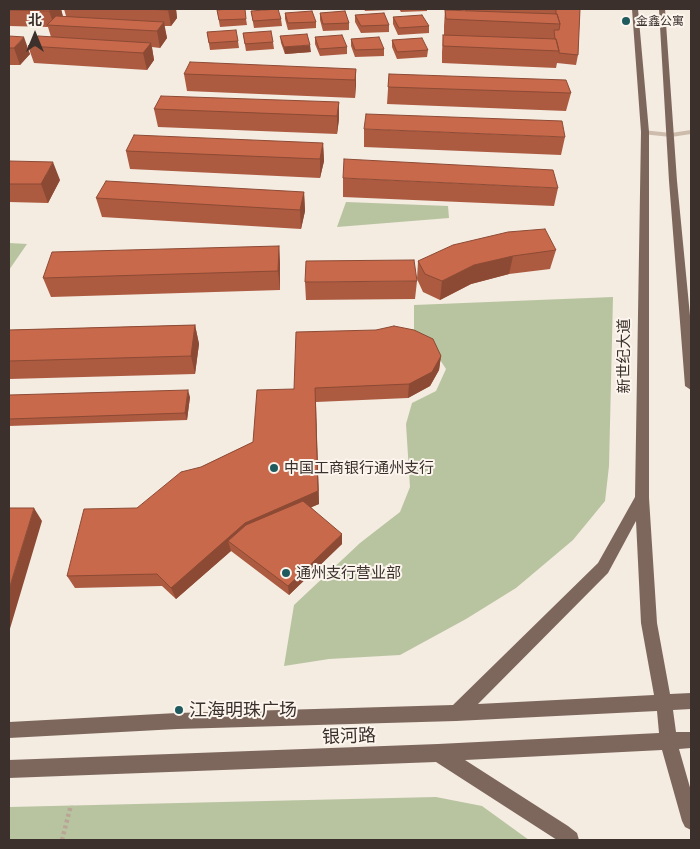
<!DOCTYPE html>
<meta charset="utf-8">
<style>
body{margin:0}
#map{position:relative;width:700px;height:849px;overflow:hidden;background:#f4ebe1;font-family:Commissioner,"Noto Sans SC",sans-serif}
canvas{display:block}
.frame{position:absolute;inset:0;border:10px solid #3b302b;pointer-events:none}
.north{position:absolute;left:10px;top:10px;width:50px;height:50px;-webkit-text-stroke:4px #fbf5ee;paint-order:stroke;rotate:0deg;font-size:14px;font-weight:700;line-height:20px;text-align:center;color:#3b302b}
.north::after{content:'';display:block;margin:auto;width:18px;height:22px;background:#3b302b;clip-path:polygon(50% 0,100% 100%,50% 72%,0 100%)}
</style>
<div id="map">
<canvas width="700" height="849"></canvas>
<div class="frame"></div>
<div class="north">北</div>
</div>
<script>
const c = document.querySelector('canvas').getContext('2d');
c.lineJoin = 'round';
function fill(path, color) {
  c.fillStyle = color;
  c.fill(path, 'evenodd');
}
function shape(rows) {
  const path = new Path2D();
  for (const r of rows) {
    path.moveTo(r[0], r[1]);
    for (let i = 2; i < r.length; i += 2) path.lineTo(r[i], r[i + 1]);
  }
  return path;
}
function trace(path, color, width, dash) {
  c.strokeStyle = color;
  c.lineWidth = width;
  c.lineCap = dash ? 'butt' : 'round';
  c.setLineDash(dash || []);
  c.stroke(path);
}
function label(font, color, halo, rows, align = 'center') {
  c.font = font + ' Commissioner,"Noto Sans SC",sans-serif';
  c.lineWidth = 4;
  c.setLineDash([]);
  c.textBaseline = 'middle';
  c.strokeStyle = halo;
  c.fillStyle = color;
  for (const [text, x, y, turn = 0] of rows) {
    c.save();
    c.translate(x, y);
    c.rotate((+turn || 0) * Math.PI / 180);
    c.textAlign = isNaN(turn) ? turn : align;
    if (halo) c.strokeText(text, 0, 0);
    c.fillText(text, 0, 0);
    c.restore();
  }
}
const green = shape([
 [346,202,448,206,449,218,337,227],
 [9,243,27,244,9,270],
 [613,297,609,466,605,501,573,540,516,588,466,619,400,655,329,659,284,666,294,605,360,543,400,512,410,487,406,424,412,403,436,391,446,369,435,352,414,341,414,305],
 [436,797,482,806,529,840,9,840,9,807]
]);
const path = shape([
 [62,840,71,805]
]);
const minor = shape([
 [642,130,671,133,691,130,691,134,671,137,642,134,642,130]
]);
const major = shape([
 [632,9,638,9,649,132,649,498,657,623,670,694,691,693,691,709,673,710,676,732,691,732,691,748,679,749,691,791,691,830,685,827,682,821,662,750,465,760,568,826,577,833,579,840,557,840,436,762,9,778,9,760,438,744,659,733,657,711,456,721,177,729,9,738,9,722,177,713,453,705,598,563,635,497,641,132,632,9],
 [636,521,641,623,654,695,478,704,608,573,636,521],
 [659,9,665,9,677,181,691,326,691,390,685,386,669,181,659,9]
]);
const wall = shape([
 [9,9,61,9,63,16,66,16,64,9,176,9,177,18,171,26,164,26,167,38,160,48,152,47,154,60,147,70,34,63,28,46,51,37,48,27,9,26],
 [364,9,389,9,389,10,365,11],
 [399,9,427,9,427,11,401,12],
 [465,9,580,9,578,55,576,65,557,63,556,68,442,63,442,52,443,35,444,35,444,26,445,10,465,11],
 [217,10,246,19,247,25,220,27],
 [251,11,281,19,282,26,254,28],
 [285,13,316,22,316,28,288,30,285,19],
 [320,13,349,23,349,30,323,31,320,20],
 [355,15,389,25,389,32,361,33,355,22],
 [393,17,429,26,429,33,398,35,393,24],
 [207,32,238,41,239,48,210,50],
 [243,33,273,42,274,49,246,51],
 [9,36,30,54,20,65,9,65],
 [280,36,311,52,285,54,281,43],
 [315,37,347,47,347,54,320,56,315,44],
 [351,39,384,49,384,56,355,57,351,46],
 [392,40,428,50,427,57,397,59,392,47],
 [356,69,355,98,187,91,184,74],
 [389,74,571,93,566,111,387,104],
 [339,102,339,119,337,134,158,127,154,109],
 [364,129,565,137,561,155,364,147],
 [323,143,324,161,320,178,130,169,126,151],
 [9,161,60,180,48,203,9,202],
 [343,178,558,188,554,206,343,197],
 [304,192,305,211,301,229,102,217,96,198],
 [279,246,280,264,280,290,51,297,43,278],
 [556,250,550,269,509,274,471,284,440,300,423,292,417,279,418,261],
 [417,281,415,299,306,300,305,282],
 [195,325,199,344,195,374,9,379,9,330],
 [441,356,439,370,430,386,408,398,316,402,319,504,311,507,342,544,289,595,231,551,176,599,162,586,75,588,67,576,137,508,201,467,253,442,294,389],
 [9,395,190,397,187,420,9,426]
]);
const shadedWall = shape([
 [52,9,61,9,63,18,54,25,49,11],
 [169,9,176,9,177,18,171,26,168,10],
 [164,22,167,38,160,48,157,31],
 [24,37,30,54,20,65,14,48],
 [151,43,154,60,147,70,143,53],
 [310,45,311,52,285,54,284,47],
 [356,69,356,86,355,98,355,80],
 [339,102,339,119,337,134,337,116],
 [323,143,324,161,320,178,320,159],
 [53,162,60,180,48,203,41,184],
 [304,192,305,211,301,229,300,210],
 [279,246,280,264,280,290,278,271],
 [513,256,509,274,471,284,440,300,442,281,474,265],
 [195,325,199,344,195,374,191,356],
 [441,356,439,370,430,386,408,398,409,384],
 [315,388,319,504,248,535,228,541,231,551,176,599,171,588],
 [188,390,190,397,187,420,185,413],
 [34,508,42,521,9,632,9,589],
 [342,534,342,544,289,595,288,586]
]);
const building = shape([
 [9,9,52,9,49,11,9,10,9,9],
 [142,9,169,9,168,10,142,9],
 [230,9,245,9,246,19,219,20,217,10,230,9],
 [278,9,281,19,253,21,251,11,278,9],
 [556,9,580,9,578,55,559,53,559,51,556,39,555,39,554,30,559,30,560,24,557,14,556,14,556,9],
 [445,10,557,14,560,24,446,19,445,10],
 [312,11,316,22,288,23,285,13,312,11],
 [345,11,349,23,323,24,320,13,345,11],
 [384,13,389,25,361,26,355,15,384,13],
 [422,15,429,26,399,28,393,17,422,15],
 [56,16,164,22,157,31,47,25,56,16],
 [236,30,238,41,209,43,207,32,236,30],
 [271,31,273,42,245,44,243,33,271,31],
 [307,34,310,45,284,47,280,36,307,34],
 [342,35,347,47,319,49,315,37,342,35],
 [443,35,556,39,559,51,443,46,443,35],
 [9,36,24,37,14,48,9,48,9,36],
 [38,36,151,43,143,53,28,46,38,36],
 [379,37,384,49,355,50,351,39,379,37],
 [422,38,428,50,397,52,392,40,422,38],
 [190,62,356,69,355,80,184,74,190,62],
 [389,74,566,80,571,93,388,87,389,74],
 [161,96,339,102,337,116,154,109,161,96],
 [366,114,562,121,565,137,364,129,366,114],
 [134,135,323,143,320,159,126,151,134,135],
 [344,159,553,170,558,188,343,178,344,159],
 [9,161,53,162,41,184,9,184,9,161],
 [106,181,304,192,300,210,96,198,106,181],
 [545,229,556,250,513,256,474,265,442,281,425,274,418,261,453,245,508,232,545,229],
 [279,246,278,271,43,278,52,252,279,246],
 [414,260,417,281,305,282,306,261,414,260],
 [195,325,191,356,9,361,9,330,195,325],
 [394,326,414,330,433,339,441,356,432,372,409,384,315,388,318,491,245,523,171,588,157,574,67,576,84,509,137,508,181,472,201,467,253,442,257,390,294,389,296,332,376,330,394,326],
 [188,390,185,413,9,419,9,395,188,390],
 [303,501,342,534,288,586,228,541,246,525,303,501],
 [9,508,34,508,9,589,9,508]
]);
const markers = [
 [626,21,5,"#1f5a5e"],
 [274,468,5,"#1f5a5e"],
 [286,573,5,"#1f5a5e"],
 [179,710,5,"#1f5a5e"]
];
const farPoinames = [
 ["金鑫公寓",636,21]
];
const streetNames = [
 ["新世纪大道",624,356,-90]
];
const poiNames = [
 ["中国工商银行通州支行",284,468],
 ["通州支行营业部",296,573]
];
const nearPoinames = [
 ["江海明珠广场",189,710]
];
const nearStreetnames = [
 ["银河路",349,736,-2]
];
fill(green, '#b8c4a0');
trace(path, '#b9a596', 4.5, [3, 3]);
fill(minor, '#cdbbac');
fill(major, '#7d675c');
fill(wall, '#ac5a40');
fill(shadedWall, '#8c4a34');
fill(building, '#c8694b');
trace(building, '#8c4a34', 1);
for (const [x, y, r, color] of markers) {
  const dot = new Path2D();
  dot.arc(x, y, r, 0, 2 * Math.PI);
  c.fillStyle = color;
  c.fill(dot);
  trace(dot, '#fbf5ee', 2);
}
label('12px', '#3b302b', '#fbf5ee', farPoinames, 'left');
label('15px', '#3b302b', '#fbf5ee', streetNames);
label('15px', '#3b302b', '#fbf5ee', poiNames, 'left');
label('18px', '#3b302b', '#fbf5ee', nearPoinames, 'left');
label('18px', '#3b302b', '#fbf5ee', nearStreetnames);
</script>
